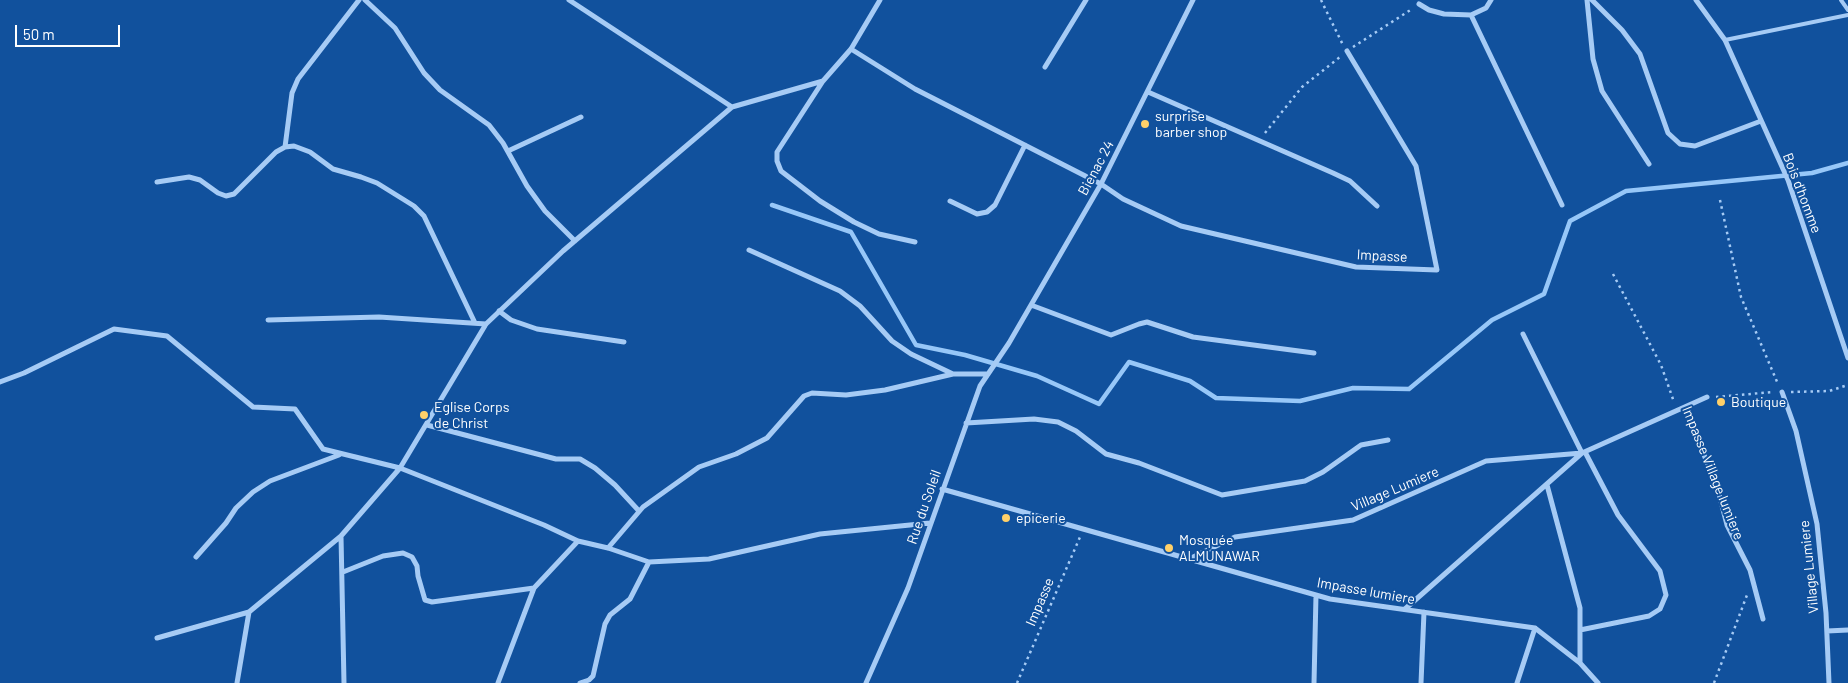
<!DOCTYPE html>
<meta charset="utf-8">
<style>
body{margin:0}
#map{position:relative;width:1848px;height:683px;overflow:hidden;background:#11519d;font-family:Barlow,sans-serif}
canvas{display:block}
.scale{position:absolute;left:15px;top:25px;width:105px;height:22px;box-sizing:border-box;border:2px solid #fff;border-top:0;padding-left:6px;font-size:15px;line-height:18px;white-space:nowrap;color:#fff;-webkit-text-stroke:4px #11519d;paint-order:stroke}
</style>
<div id="map">
<canvas width="1848" height="683"></canvas>
<div class="scale">50 m</div>
</div>
<script>
const c = document.querySelector('canvas').getContext('2d');
c.lineJoin = 'round';
function shape(rows) {
  const path = new Path2D();
  for (const r of rows) {
    path.moveTo(r[0], r[1]);
    for (let i = 2; i < r.length; i += 2) path.lineTo(r[i], r[i + 1]);
  }
  return path;
}
function trace(path, color, width, dash) {
  c.strokeStyle = color;
  c.lineWidth = width;
  c.lineCap = dash ? 'butt' : 'round';
  c.setLineDash(dash || []);
  c.stroke(path);
}
function label(font, color, halo, rows, align = 'center') {
  c.font = font + ' Barlow,sans-serif';
  c.lineWidth = 4;
  c.setLineDash([]);
  c.textBaseline = 'middle';
  c.strokeStyle = halo;
  c.fillStyle = color;
  for (const [text, x, y, turn = 0] of rows) {
    c.save();
    c.translate(x, y);
    c.rotate((+turn || 0) * Math.PI / 180);
    c.textAlign = isNaN(turn) ? turn : align;
    if (halo) c.strokeText(text, 0, 0);
    c.fillText(text, 0, 0);
    c.restore();
  }
}
const stream = shape([
 [772,205,851,232,916,345,965,355,1037,376,1099,404,1129,362,1190,381,1216,398,1300,401,1353,388,1409,389,1492,320,1544,294,1570,221,1626,191,1812,173,1848,163]
]);
const path = shape([
 [1321,0,1343,45],
 [1353,47,1412,9],
 [1265,133,1302,87,1340,57],
 [1720,200,1741,297,1778,384],
 [1613,274,1661,365,1674,402],
 [1791,392,1829,391,1848,385],
 [1716,397,1773,392],
 [1017,683,1080,537],
 [1714,683,1747,595]
]);
const lane = shape([
 [1841,0,1848,10],
 [1725,40,1848,15]
]);
const street = shape([
 [365,0,395,28,424,73,440,90,489,125,503,143,527,186,545,211,575,241],
 [569,0,732,107],
 [1587,0,1593,59,1602,91,1649,164],
 [1592,0,1622,30,1640,54,1668,133,1680,144,1695,146,1761,121],
 [1696,0,1725,40,1788,180,1848,358],
 [1419,4,1429,10,1444,14,1471,15,1486,8,1491,0],
 [1471,15,1562,205],
 [851,49,915,89,1101,184,1123,199,1181,226,1356,267,1437,270,1416,166,1347,51],
 [1045,67,1086,0],
 [823,81,777,152,777,161,781,171,820,201,854,222,879,234,915,242],
 [1148,92,1333,173,1350,181,1377,206],
 [285,147,292,93,298,79,359,0],
 [508,151,581,117],
 [157,182,189,177,200,180,218,193,226,196,234,194,276,152,285,147,294,146,310,152,333,169,361,177,377,183,414,206,424,216,475,323],
 [950,201,977,214,987,212,995,205,1025,145],
 [749,250,840,291,860,306,892,341,911,354,953,374],
 [1031,305,1111,335,1139,324,1147,322,1193,337,1314,353],
 [499,311,511,320,537,329,624,342],
 [268,320,379,317,486,324],
 [1523,334,1582,453,1707,397],
 [0,382,24,373,114,329,167,336,253,407,295,409,323,449,400,468,544,525,578,541,608,548,649,562,709,559,820,534,930,523],
 [1782,392,1796,431,1817,524,1826,613,1829,683],
 [1685,407,1718,490,1727,525,1750,570,1763,619],
 [966,423,1034,419,1058,422,1076,431,1106,454,1139,463,1222,495,1305,481,1323,472,1361,445,1388,440],
 [427,425,556,459,580,459,595,468,615,485,639,511],
 [1547,485,1580,608,1580,663],
 [942,489,1330,599,1535,628,1580,663,1598,683],
 [341,536,344,683],
 [608,548,643,507,699,467,736,454,767,438,804,396,812,393,846,395,885,390,953,374,988,374],
 [196,557,226,523,236,508,253,492,270,481,339,455],
 [1189,559,1235,537,1353,520,1486,461,1582,453,1405,609],
 [343,572,383,556,403,553,412,557,417,566,418,576,425,600,432,602,534,588],
 [1580,630,1649,616,1660,609,1666,595,1660,571,1618,515,1585,452],
 [1827,631,1848,630],
 [157,638,249,612,341,536,400,468,486,324,563,251,732,107,823,81,851,49,880,0],
 [237,683,249,612],
 [498,683,534,588,578,541],
 [580,683,589,680,593,676,605,624,610,615,630,599,649,562],
 [866,683,908,588,980,386,1009,343,1101,184,1193,0],
 [1314,683,1316,595],
 [1421,683,1424,612],
 [1517,683,1535,628]
]);
const markers = [
 [1145,124,5,"#ffd069"],
 [1721,402,5,"#ffd069"],
 [424,415,5,"#ffd069"],
 [1006,518,5,"#ffd069"],
 [1169,548,5,"#ffd069"]
];
const poiNames = [
 ["surprise",1155,116],
 ["barber shop",1155,132],
 ["Boutique",1731,402],
 ["Eglise Corps",434,407],
 ["de Christ",434,423],
 ["epicerie",1016,518],
 ["Mosquée",1179,540],
 ["ALMUNAWAR",1179,556]
];
const streetNames = [
 ["Bienac 24",1096,168,-62],
 ["Bois d'homme",1802,193,69],
 ["Impasse",1382,256,3],
 ["Impasse Village lumiere",1713,473,68],
 ["Village Lumiere",1395,489,-23],
 ["Rue du Soleil",924,507,-71],
 ["Village Lumiere",1809,567,-96],
 ["Impasse lumiere",1366,591,10],
 ["Impasse",1040,602,-67]
];
trace(stream, '#97c7f8', 4.5);
trace(path, '#a6cbf5', 2.5, [2.5, 4]);
trace(lane, '#a6cbf5', 4);
trace(street, '#a6cbf5', 5);
for (const [x, y, r, color] of markers) {
  const dot = new Path2D();
  dot.arc(x, y, r, 0, 2 * Math.PI);
  c.fillStyle = color;
  c.fill(dot);
  trace(dot, '#11519d', 2);
}
label('14px', '#fff', '#11519d', poiNames, 'left');
label('14px', '#fff', '#11519d', streetNames);
</script>
